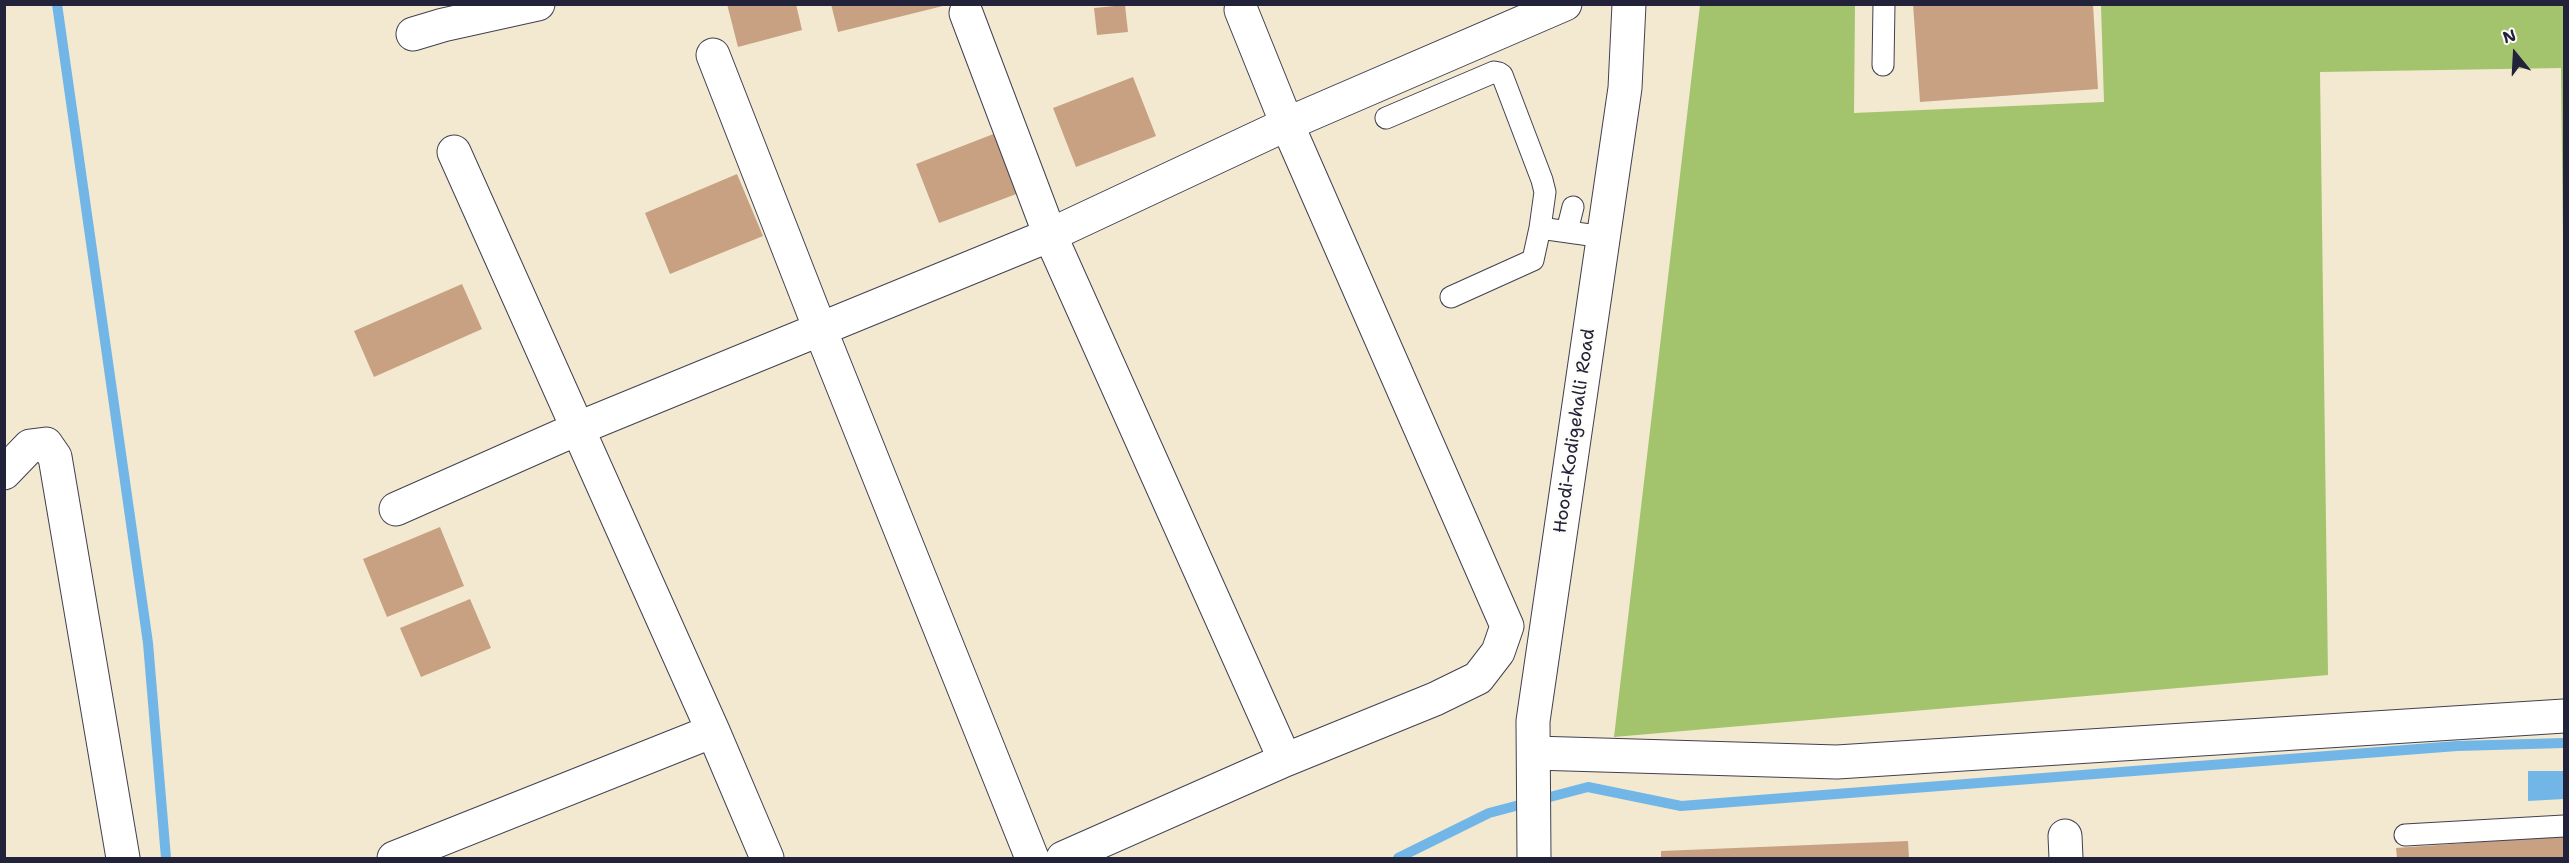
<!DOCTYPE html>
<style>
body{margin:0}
#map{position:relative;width:2569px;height:863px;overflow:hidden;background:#f2e9d0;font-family:"Shantell Sans",sans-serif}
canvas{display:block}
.frame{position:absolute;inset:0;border:6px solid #22223b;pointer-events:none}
.north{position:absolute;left:2485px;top:24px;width:60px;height:60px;-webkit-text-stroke:4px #fdfcf7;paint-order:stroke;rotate:342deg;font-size:16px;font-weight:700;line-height:24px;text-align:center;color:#22223b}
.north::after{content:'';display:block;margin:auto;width:21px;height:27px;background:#22223b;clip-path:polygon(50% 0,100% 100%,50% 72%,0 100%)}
</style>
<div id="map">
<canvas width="2569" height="863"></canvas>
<div class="frame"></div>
<div class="north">N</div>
</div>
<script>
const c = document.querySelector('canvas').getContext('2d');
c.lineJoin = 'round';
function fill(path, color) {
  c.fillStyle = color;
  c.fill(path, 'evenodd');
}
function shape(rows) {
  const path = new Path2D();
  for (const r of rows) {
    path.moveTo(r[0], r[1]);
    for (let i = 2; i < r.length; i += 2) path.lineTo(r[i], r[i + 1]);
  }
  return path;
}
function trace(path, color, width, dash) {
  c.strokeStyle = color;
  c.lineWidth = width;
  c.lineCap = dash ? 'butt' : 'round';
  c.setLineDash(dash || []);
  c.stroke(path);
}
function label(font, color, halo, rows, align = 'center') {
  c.font = font + ' "Shantell Sans",sans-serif';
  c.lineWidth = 4.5;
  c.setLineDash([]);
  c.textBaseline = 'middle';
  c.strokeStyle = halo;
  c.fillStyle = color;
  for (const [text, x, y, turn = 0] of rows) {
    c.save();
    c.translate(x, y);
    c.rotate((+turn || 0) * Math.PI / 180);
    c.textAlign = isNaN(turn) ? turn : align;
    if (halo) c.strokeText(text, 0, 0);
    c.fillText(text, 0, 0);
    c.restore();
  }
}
const green = shape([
 [1700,5,1855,5,1854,113,2104,102,2101,5,2564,5,2564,330,2561,68,2320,72,2328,675,1614,737]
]);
const water = shape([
 [2528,771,2564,771,2564,799,2528,801]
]);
const stream = shape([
 [57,4,148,643,166,858],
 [1398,858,1489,813,1588,787,1681,806,2457,746,2564,743]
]);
const building = shape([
 [727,4,796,4,802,30,738,47],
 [831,4,947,4,947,5,838,32],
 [1913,4,2093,4,2098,89,1920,102],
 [1125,5,1128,32,1097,35,1094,8],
 [1133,77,1156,136,1076,167,1053,108],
 [996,133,1019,193,939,223,916,164],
 [737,174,763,236,670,274,645,213],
 [462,284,482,329,374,377,354,331],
 [440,527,464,586,387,617,363,559],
 [470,599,491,648,421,677,400,628],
 [2564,836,2564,858,2397,858,2396,848],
 [1908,841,1909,858,1661,858,1661,851]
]);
const lane = shape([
 [1883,65,1884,4],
 [1386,118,1494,72,1499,73,1502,75,1542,180,1545,192,1540,228],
 [1567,231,1573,207],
 [1451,297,1533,260,1540,228,1604,237],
 [2405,835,2564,826]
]);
const street = shape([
 [966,13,1050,235,1285,760],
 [413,34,443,25,538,4],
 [713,55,820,329,1032,858],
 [454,152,713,731,767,858],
 [4,473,30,446,46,444,55,457,123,858],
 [396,509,579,428,1050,235,1287,124,1565,4],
 [1534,753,1837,762,2564,716],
 [2065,836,2066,858],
 [394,858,713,731],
 [1063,858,1285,760,1435,699,1478,678,1498,652,1507,626,1287,124,1241,10]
]);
const secondary = shape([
 [1534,858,1533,721,1625,88,1629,4]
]);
const streetNames = [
 ["Hoodi-Kodigehalli Road",1575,431,-82]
];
fill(green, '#a3c36c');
fill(water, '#71b6e7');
trace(stream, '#71b6e7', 10);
fill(building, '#c8a183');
trace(lane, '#414051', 23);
trace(street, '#414051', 35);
trace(secondary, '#414051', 35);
trace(lane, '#fff', 21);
trace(street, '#fff', 33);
trace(secondary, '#fff', 33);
label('18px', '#22223b', '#fdfcf7', streetNames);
</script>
